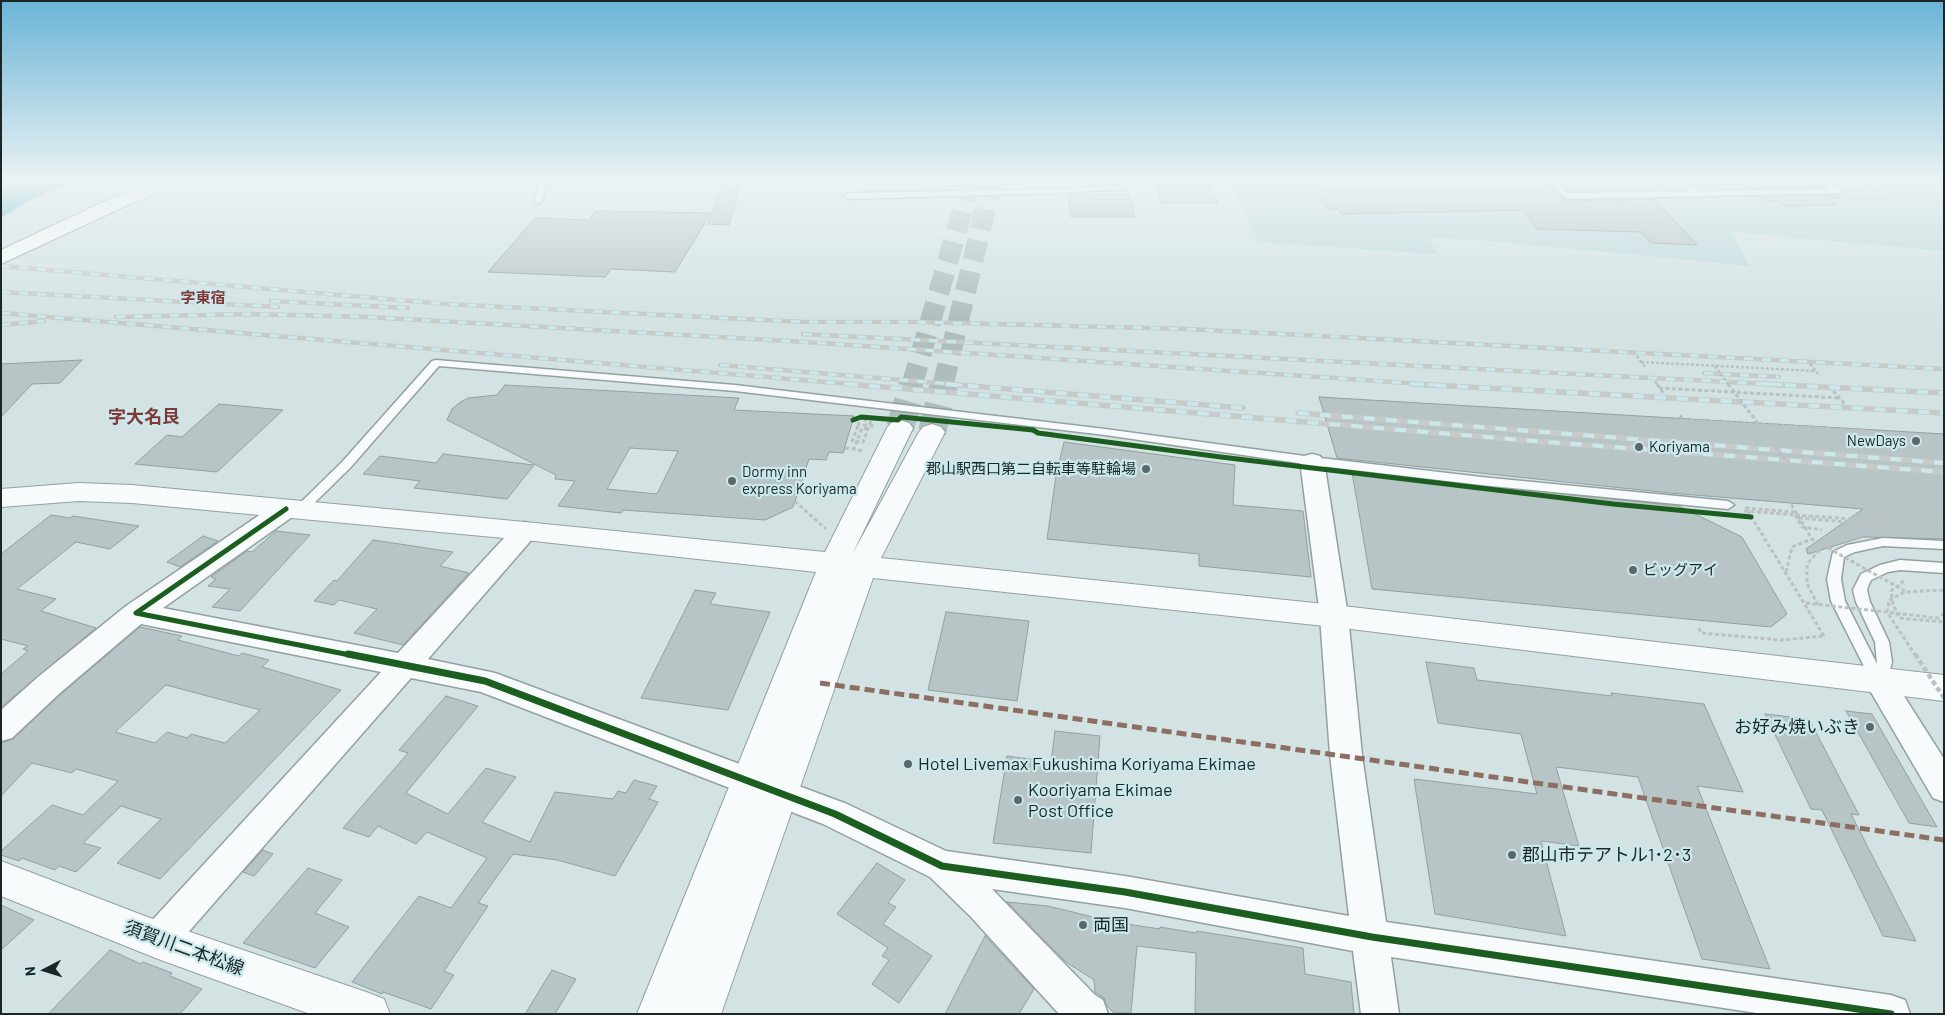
<!DOCTYPE html>
<meta charset="utf-8">
<style>
body{margin:0}
#map{position:relative;width:1945px;height:1015px;overflow:hidden;background:#d3e3e4;font-family:Barlow,sans-serif}
canvas{display:block}
.frame{position:absolute;inset:0;border:2px solid #1b2627;pointer-events:none}
.north{position:absolute;left:20px;top:945px;width:50px;height:50px;-webkit-text-stroke:4px #cbe9ec;paint-order:stroke;rotate:265deg;font-size:14px;font-weight:700;line-height:20px;text-align:center;color:#1b2627}
.north::after{content:'';display:block;margin:auto;width:18px;height:22px;background:#1b2627;clip-path:polygon(50% 0,100% 100%,50% 72%,0 100%)}
</style>
<div id="map">
<canvas width="1945" height="1015"></canvas>
<div class="frame"></div>
<div class="north">N</div>
</div>
<script>
const c = document.querySelector('canvas').getContext('2d');
c.lineJoin = 'round';
function fill(path, color) {
  c.fillStyle = color;
  c.fill(path, 'evenodd');
}
function shape(rows) {
  const path = new Path2D();
  for (const r of rows) {
    path.moveTo(r[0], r[1]);
    for (let i = 2; i < r.length; i += 2) path.lineTo(r[i], r[i + 1]);
  }
  return path;
}
function trace(path, color, width, dash) {
  c.strokeStyle = color;
  c.lineWidth = width;
  c.lineCap = dash ? 'butt' : 'round';
  c.setLineDash(dash || []);
  c.stroke(path);
}
function label(font, color, halo, rows, align = 'center') {
  c.font = font + ' Barlow,"Noto Sans JP",sans-serif';
  c.lineWidth = 4.5;
  c.setLineDash([]);
  c.textBaseline = 'middle';
  c.strokeStyle = halo;
  c.fillStyle = color;
  for (const [text, x, y, turn = 0] of rows) {
    c.save();
    c.translate(x, y);
    c.rotate((+turn || 0) * Math.PI / 180);
    c.textAlign = isNaN(turn) ? turn : align;
    if (halo) c.strokeText(text, 0, 0);
    c.fillText(text, 0, 0);
    c.restore();
  }
}
const built = shape([
 [1229,181,1944,181,1944,251,1731,232,1750,266,1471,239,1429,238,1437,254,1258,242]
]);
const water = shape([
 [1,181,76,181,34,198,1,218]
]);
const building = shape([
 [723,181,742,181,729,225,708,224,723,181],
 [1311,181,1545,181,1567,201,1654,199,1697,245,1651,243,1641,232,1537,229,1524,210,1341,214,1338,209,1327,209,1311,181],
 [1558,181,1636,181,1645,190,1570,191,1558,181],
 [1737,181,1818,181,1824,187,1747,188,1737,181],
 [1832,181,1865,181,1890,198,1828,198,1837,205,1785,206,1777,201,1765,201,1759,197,1838,195,1843,193,1843,190,1832,181],
 [1210,184,1218,203,1161,203,1155,185,1210,184],
 [1129,194,1135,217,1071,217,1068,195,1129,194],
 [595,211,711,213,675,272,611,269,605,277,488,272,535,218,589,220,595,211],
 [82,360,60,383,32,384,1,417,1,364,82,360],
 [505,385,739,398,734,410,854,416,843,453,829,452,826,460,809,459,793,507,765,520,623,510,621,513,558,506,575,481,555,479,556,475,447,420,452,409,459,403,468,398,497,395,505,385],
 [630,448,678,451,657,494,607,489,630,448],
 [1319,397,1944,434,1944,539,1863,537,1808,554,1806,549,1863,509,1670,493,1337,458,1319,397],
 [219,404,283,410,217,472,135,464,167,435,182,437,219,404],
 [1064,442,1235,465,1233,505,1303,511,1311,577,1199,566,1199,554,1047,539,1056,476,1064,442],
 [443,454,534,465,507,499,414,488,420,481,363,474,380,456,436,463,443,454],
 [1352,472,1679,506,1742,537,1787,614,1771,627,1372,589,1352,472],
 [51,515,70,518,73,516,139,526,110,549,76,542,17,589,56,599,41,611,96,628,1,707,1,674,28,651,23,649,28,646,1,639,1,554,51,515],
 [276,531,310,535,240,611,212,607,230,589,208,586,216,579,211,577,247,551,252,552,276,531],
 [203,536,218,541,180,567,167,562,203,536],
 [373,540,453,552,440,566,469,573,403,645,354,633,377,609,339,600,334,605,314,601,334,580,337,581,373,540],
 [695,590,716,593,710,604,770,612,728,710,641,698,695,590],
 [946,612,1029,621,1017,701,928,690,946,612],
 [140,627,182,636,178,640,239,656,242,653,269,660,262,667,341,690,160,879,117,863,161,819,121,806,83,843,101,848,76,872,59,866,55,870,22,858,19,861,1,855,1,851,52,805,83,815,118,781,76,769,72,773,32,763,1,796,1,743,13,739,61,694,140,627],
 [166,685,260,710,225,743,191,734,187,738,167,732,155,743,115,732,166,685],
 [1426,662,1474,668,1477,680,1612,696,1611,693,1704,704,1743,792,1697,786,1770,969,1702,959,1638,777,1556,767,1579,846,1541,841,1566,936,1435,914,1414,779,1537,794,1521,734,1438,723,1426,662],
 [446,696,478,706,406,793,448,814,486,768,516,777,482,822,530,842,555,792,613,799,618,791,626,793,634,780,657,786,649,799,658,802,615,876,557,860,513,854,478,903,488,906,444,971,454,975,431,1009,383,992,382,994,352,982,419,896,451,908,487,858,427,832,416,844,378,826,369,837,343,828,408,753,399,750,446,696],
 [1846,711,1872,714,1937,827,1909,823,1846,711],
 [1765,714,1809,719,1859,815,1851,814,1916,941,1883,936,1822,810,1811,809,1765,714],
 [1055,731,1100,736,1091,853,993,843,1007,756,1051,762,1055,731],
 [263,850,273,854,254,876,243,872,263,850],
 [877,863,905,880,888,903,896,907,883,924,932,956,899,1003,872,984,889,960,882,956,888,948,837,914,877,863],
 [308,868,342,880,315,913,349,927,315,968,243,943,308,868],
 [1007,902,1048,906,1093,917,1093,919,1160,929,1160,927,1196,933,1197,931,1303,948,1305,974,1351,982,1354,1014,1195,1014,1196,953,1137,946,1131,1013,1114,1013,1107,1006,1104,998,1095,992,1094,980,1066,962,1007,902],
 [1,905,34,920,1,950,1,905],
 [985,936,1034,989,1019,1014,945,1014,985,936],
 [110,950,141,964,143,962,172,973,170,976,202,989,180,1014,48,1014,110,950],
 [552,970,576,979,555,1014,525,1014,552,970]
]);
const tertiaryTunnelFar1 = shape([
 [912,385,971,181],
 [943,385,992,181]
]);
const tertiaryTunnel = shape([
 [900,428,913,384],
 [932,432,944,384]
]);
const pathFar1 = shape([
 [1637,356,1645,367],
 [1641,362,1816,371],
 [1810,364,1820,376],
 [1655,381,1658,385]
]);
const path = shape([
 [1657,384,1664,394],
 [1659,388,1840,398],
 [1833,391,1845,404],
 [1680,415,1683,420,1868,431],
 [866,418,864,425,875,426],
 [858,426,861,417],
 [845,448,854,449],
 [862,451,854,449,862,428,868,429],
 [795,501,826,529],
 [1884,508,1893,521],
 [1744,511,1944,526],
 [1795,515,1802,527,1822,530],
 [1799,518,1873,524,1870,520],
 [1786,572,1792,547,1812,539],
 [1904,581,1891,591,1893,604,1899,618,1944,622],
 [1818,605,1807,584,1807,564,1823,546],
 [1699,628,1701,633,1781,640,1824,636]
]);
const service = shape([
 [540,181,548,181,542,201,538,204,534,201,540,181],
 [1130,181,1153,181,1149,183,1137,183,1124,189,1059,193,848,199,844,196,848,193,1059,189,1122,185,1130,181],
 [1547,181,1555,181,1569,193,1688,191,1677,181,1686,181,1698,191,1829,189,1820,181,1829,181,1842,191,1838,193,1567,199,1547,181],
 [436,360,735,385,1105,429,1312,457,1481,477,1728,501,1734,505,1728,509,1481,485,1312,465,1105,435,735,391,439,366,350,468,303,514,295,514,293,511,295,508,342,462,432,361,436,360],
 [1883,538,1944,541,1944,549,1883,546,1855,552,1844,557,1841,579,1845,601,1877,664,1875,642,1856,602,1853,590,1861,574,1880,565,1900,560,1944,563,1944,573,1900,570,1888,572,1871,580,1869,584,1867,590,1870,602,1889,642,1892,662,1887,682,1885,686,1880,688,1873,684,1831,601,1827,579,1833,552,1847,545,1883,538]
]);
const minor = shape([
 [1312,454,1320,456,1324,461,1348,616,1362,755,1386,922,1891,995,1905,1000,1910,1014,1763,1014,1391,957,1399,1014,1361,1014,1353,951,1125,908,992,889,1095,995,1103,1000,1108,1014,1059,1014,971,917,930,877,823,824,481,692,411,678,171,952,158,957,145,952,140,940,145,928,381,672,141,624,60,693,12,738,1,741,1,710,38,677,126,606,277,503,286,501,295,503,299,509,295,515,163,608,398,653,516,525,525,522,534,525,538,531,534,537,428,659,495,673,847,804,946,851,1125,876,1349,916,1330,755,1320,616,1300,461,1304,456,1312,454],
 [1880,670,1890,674,1944,759,1944,802,1933,798,1865,682,1870,674,1880,670]
]);
const tertiary = shape([
 [900,420,909,423,913,428,852,555,919,432,923,427,932,424,941,427,945,432,881,558,1334,605,1944,675,1944,701,1334,627,873,578,721,1014,637,1014,816,572,525,540,132,503,79,501,1,507,1,489,79,483,132,485,525,522,825,552,887,428,891,423,900,420]
]);
const secondary = shape([
 [1,861,158,921,369,993,384,999,390,1014,310,1014,158,959,1,896,1,861]
]);
const primary = shape([
 [158,181,183,181,180,185,130,204,1,264,1,250,116,196,158,181]
]);
const railFar1 = shape([
 [1,266,445,304,805,322,917,322,1187,329,1944,369],
 [1,292,278,307],
 [271,301,408,308],
 [1,313,862,385],
 [116,317,251,314,368,317,805,342,1436,385],
 [1,325,44,321],
 [803,334,1787,385],
 [720,365,962,385],
 [1704,373,1779,377]
]);
const rail = shape([
 [847,384,1547,442,1944,472],
 [946,384,1243,408],
 [1413,384,1944,413],
 [1763,384,1944,393],
 [1298,413,1944,463]
]);
const pathBridgeFar2 = shape([
 [1715,366,1729,385]
]);
const pathBridgeFar1 = shape([
 [1728,384,1789,464],
 [858,426,852,441,863,442,871,421],
 [1788,499,1812,539,1905,591],
 [1795,512,1746,508,1824,636],
 [1806,603,1938,618,1944,613],
 [1916,656,1887,612,1889,600,1905,592,1944,590]
]);
const pathBridge = shape([
 [1915,654,1944,698]
]);
const quiet = shape([
 [820,683,1944,840]
]);
const cyclewayFar1 = shape([
 [853,420,861,417,898,420,901,417,1033,430,1038,433,1221,457,1613,504,1751,517],
 [286,509,136,613,355,656]
]);
const cycleway = shape([
 [348,654,485,681,835,814,942,866,1125,892,1372,937,1891,1014]
]);
const markers = [
 [1916,441,5,"#5b6869"],
 [1639,447,5,"#5b6869"],
 [1146,469,5,"#5b6869"],
 [732,481,5,"#5b6869"],
 [1633,570,5,"#5b6869"],
 [1870,727,5,"#5b6869"],
 [908,764,5,"#5b6869"],
 [1018,800,5,"#5b6869"],
 [1512,855,5,"#5b6869"],
 [1083,925,5,"#5b6869"]
];
const farQuarternames = [
 ["字東宿",203,298]
];
const poiNames = [
 ["NewDays",1906,441,"right"],
 ["Koriyama",1649,447],
 ["郡山駅西口第二自転車等駐輪場",1136,469,"right"],
 ["Dormy inn",742,472],
 ["express Koriyama",742,489],
 ["ビッグアイ",1643,570]
];
const quarterNames = [
 ["字大名艮",144,417]
];
const nearPoinames = [
 ["お好み焼いぶき",1860,727,"right"],
 ["Hotel Livemax Fukushima Koriyama Ekimae",918,764],
 ["Kooriyama Ekimae",1028,790],
 ["Post Office",1028,811],
 ["郡山市テアトル1･2･3",1522,855],
 ["両国",1093,925]
];
const nearStreetnames = [
 ["須賀川二本松線",184,948,20]
];
fill(built, '#bdd9db');
fill(water, '#4eb5be');
fill(building, '#b8c5c6');
trace(building, '#939fa0', 1);
trace(tertiaryTunnelFar1, '#aebdbe', 21, [21, 11]);
trace(tertiaryTunnel, '#aebdbe', 28, [28, 14]);
trace(service, '#94a0a1', 3);
trace(minor, '#94a0a1', 3);
trace(tertiary, '#94a0a1', 2);
trace(secondary, '#94a0a1', 2);
trace(primary, '#94a0a1', 2);
trace(pathFar1, '#bcc1c2', 2.5, [3, 2]);
trace(path, '#bcc1c2', 3, [4, 2.5]);
fill(service, '#f8fbfb');
fill(minor, '#f8fbfb');
fill(tertiary, '#f8fbfb');
fill(secondary, '#f8fbfb');
fill(primary, '#f8fbfb');
trace(railFar1, '#c6caca', 4.5);
trace(rail, '#c6caca', 5.5);
trace(railFar1, '#cbe9ec', 3, [9]);
trace(rail, '#cbe9ec', 4, [11]);
trace(pathBridgeFar2, '#bcc1c2', 2.5, [3, 2]);
trace(pathBridgeFar1, '#bcc1c2', 3, [4, 2.5]);
trace(pathBridge, '#bcc1c2', 4.5, [5, 3]);
trace(quiet, '#8d6e63', 5, [10, 5]);
trace(cyclewayFar1, '#1b5e20', 5);
trace(cycleway, '#1b5e20', 7);
const sky = c.createLinearGradient(0, 0, 0, 323);
sky.addColorStop(0, '#6ab4d7');
sky.addColorStop(0.56, '#ebf2f3');
sky.addColorStop(1, '#ebf2f300');
c.fillStyle = sky;
c.fillRect(0, 0, 1945, 323);
for (const [x, y, r, color] of markers) {
  const dot = new Path2D();
  dot.arc(x, y, r, 0, 2 * Math.PI);
  c.fillStyle = color;
  c.fill(dot);
  trace(dot, '#cbe9ec', 2);
}
label('bold 15px', '#803835', '#cbe9ec', farQuarternames);
label('15px', '#1b2627', '#cbe9ec', poiNames, 'left');
label('bold 18px', '#803835', '#cbe9ec', quarterNames);
label('18px', '#1b2627', '#cbe9ec', nearPoinames, 'left');
label('18px', '#1b2627', '#cbe9ec', nearStreetnames);
</script>
